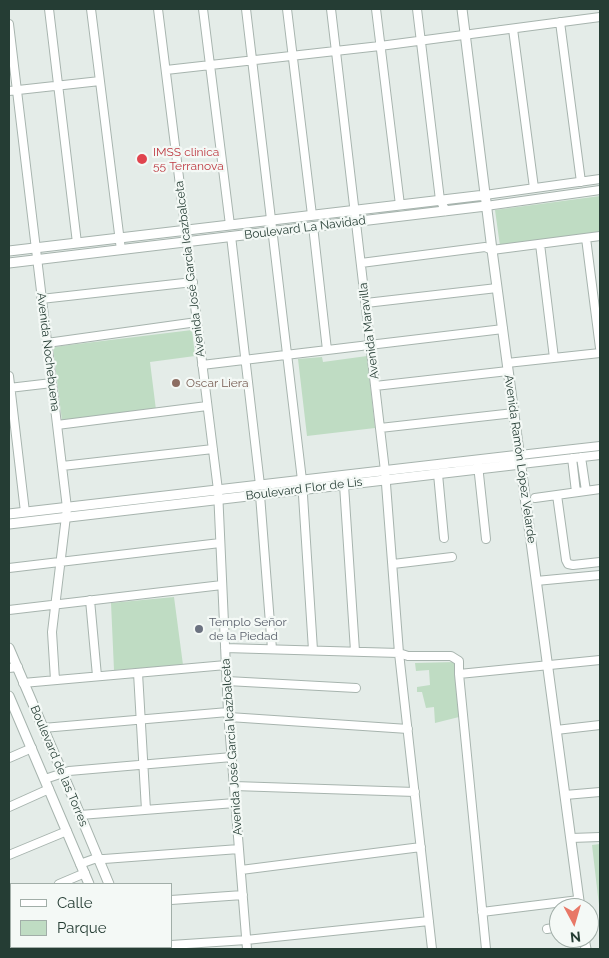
<!DOCTYPE html>
<meta charset="utf-8">
<style>
body{margin:0}
#map{position:relative;width:609px;height:958px;overflow:hidden;background:#e4ece8;font-family:Raleway,sans-serif}
canvas{display:block}
.frame{position:absolute;inset:0;border:10px solid #253d34;pointer-events:none}
.legend{position:absolute;left:10px;top:883px;width:162px;height:65px;box-sizing:border-box;background:#f4f9f6;border:1px solid #a1aea8;margin:0;padding:6px 9px;list-style:none;font-size:15px;color:#253d34}
.legend li{display:flex;align-items:center;gap:10px;height:25px}
.legend b{width:25px;border:1px solid #a1aea8}
.north{position:absolute;left:549px;top:898px;width:50px;height:50px;box-sizing:border-box;background:#f4f9f6;border:1px solid #a1aea8;border-radius:50%;rotate:174deg;font-size:14px;font-weight:700;line-height:20px;text-align:center;color:#253d34}
.north::after{content:'';display:block;margin:auto;width:18px;height:22px;background:#e87867;clip-path:polygon(50% 0,100% 100%,50% 72%,0 100%)}
</style>
<div id="map">
<canvas width="609" height="958"></canvas>
<div class="frame"></div>
<ul class="legend">
<li><b style="height:6px;background:#fff"></b>Calle</li>
<li><b style="height:14px;background:#bfdcc3"></b>Parque</li>
</ul>
<div class="north">N</div>
</div>
<script>
const c = document.querySelector('canvas').getContext('2d');
c.lineJoin = 'round';
function fill(path, color) {
  c.fillStyle = color;
  c.fill(path, 'evenodd');
}
function shape(rows) {
  const path = new Path2D();
  for (const r of rows) {
    path.moveTo(r[0], r[1]);
    for (let i = 2; i < r.length; i += 2) path.lineTo(r[i], r[i + 1]);
  }
  return path;
}
function trace(path, color, width, dash) {
  c.strokeStyle = color;
  c.lineWidth = width;
  c.lineCap = dash ? 'butt' : 'round';
  c.setLineDash(dash || []);
  c.stroke(path);
}
function label(font, color, halo, rows, align = 'center') {
  c.font = font + ' Raleway,sans-serif';
  c.lineWidth = 4.5;
  c.setLineDash([]);
  c.textBaseline = 'middle';
  c.strokeStyle = halo;
  c.fillStyle = color;
  for (const [text, x, y, turn = 0] of rows) {
    c.save();
    c.translate(x, y);
    c.rotate((+turn || 0) * Math.PI / 180);
    c.textAlign = isNaN(turn) ? turn : align;
    if (halo) c.strokeText(text, 0, 0);
    c.fillText(text, 0, 0);
    c.restore();
  }
}
const green = shape([
 [600,196,600,232,500,246,495,210],
 [192,330,195,356,150,362,156,410,62,421,53,347],
 [367,356,375,428,307,436,298,359,322,357,323,362],
 [174,597,183,665,114,670,111,603],
 [456,662,459,717,435,723,434,707,426,708,422,692,417,692,417,687,430,685,429,670,416,671,415,663],
 [600,844,600,914,592,845]
]);
const minor = shape([
 [49,9,77,243],
 [91,9,121,250],
 [158,9,218,490,228,712,247,949],
 [203,9,230,225],
 [246,9,302,480,313,650],
 [287,9,312,215],
 [331,9,385,471,399,653,432,949],
 [376,9,400,205],
 [417,9,440,200,446,211],
 [560,22,581,182],
 [9,24,67,508,52,632,55,680],
 [513,29,534,188],
 [166,70,380,46,600,17],
 [9,91,100,81],
 [485,195,600,179],
 [486,206,600,190],
 [313,226,327,350],
 [231,236,260,485],
 [586,238,600,348],
 [540,244,554,358],
 [361,263,485,247,492,250,600,236],
 [41,299,193,282],
 [366,303,497,288],
 [47,343,197,322],
 [507,363,600,353],
 [202,365,503,329],
 [9,376,25,512],
 [375,386,508,371],
 [9,388,52,383],
 [57,425,207,406],
 [380,428,514,413],
 [520,455,600,446],
 [581,457,586,491],
 [572,458,576,492],
 [521,464,600,455],
 [478,465,486,539],
 [62,466,213,449],
 [438,474,444,538],
 [344,485,355,651],
 [260,495,272,649],
 [557,495,566,560,568,564,573,565,600,562],
 [535,498,600,489],
 [393,564,452,557],
 [9,568,220,543],
 [536,581,600,575],
 [90,600,97,676],
 [9,610,222,585],
 [225,648,399,653,408,656,451,656,459,661,459,674,486,949],
 [9,668,18,667],
 [138,673,146,810],
 [459,674,600,660],
 [227,681,356,688],
 [23,683,226,665],
 [229,717,408,729],
 [43,728,228,712],
 [556,730,600,725],
 [9,758,32,748],
 [45,779,69,771,232,757],
 [234,786,415,792],
 [565,795,600,792],
 [9,807,49,789],
 [80,815,235,803],
 [571,838,600,837],
 [9,855,67,831],
 [80,864,94,859,104,859,239,849],
 [241,870,421,847],
 [59,884,85,873],
 [171,900,243,895],
 [9,902,11,902],
 [482,912,579,900],
 [547,929,559,927],
 [171,945,246,940,429,921],
 [28,949,34,947],
 [142,949,150,947]
]);
const tertiary = shape([
 [462,9,492,250,580,908],
 [9,251,485,195],
 [9,263,486,206],
 [9,514,520,455],
 [9,524,521,464],
 [9,648,71,793,109,884],
 [9,696,89,884],
 [584,938,586,949],
 [116,947,117,949],
 [135,947,136,949]
]);
const markers = [
 [142,159,6,"#e0444e"],
 [176,383,5,"#8d6e63"],
 [199,629,5,"#6b7280"]
];
const healthNames = [
 ["IMSS clinica",153,152],
 ["55 Terranova",153,166]
];
const streetNames = [
 ["Boulevard La Navidad",305,228,-7],
 ["Avenida José García Icazbalceta",190,269,-97],
 ["Avenida Maravilla",369,331,-97],
 ["Avenida Nochebuena",48,352,83],
 ["Avenida Ramón López Velarde",520,459,82],
 ["Boulevard Flor de Lis",304,489,-7],
 ["Avenida José García Icazbalceta",232,747,-94],
 ["Boulevard de las Torres",59,766,67]
];
const educationNames = [
 ["Oscar Liera",186,383]
];
const worshipNames = [
 ["Templo Señor",209,622],
 ["de la Piedad",209,636]
];
fill(green, '#bfdcc3');
trace(minor, '#a7b4ae', 10);
trace(tertiary, '#a7b4ae', 11);
trace(minor, '#fff', 8);
trace(tertiary, '#fff', 9);
for (const [x, y, r, color] of markers) {
  const dot = new Path2D();
  dot.arc(x, y, r, 0, 2 * Math.PI);
  c.fillStyle = color;
  c.fill(dot);
  trace(dot, '#f4f9f6', 2);
}
label('12px', '#be3a42', '#f4f9f6', healthNames, 'left');
label('12px', '#253d34', '#f4f9f6', streetNames);
label('12px', '#785e54', '#f4f9f6', educationNames, 'left');
label('12px', '#5b616d', '#f4f9f6', worshipNames, 'left');
</script>
